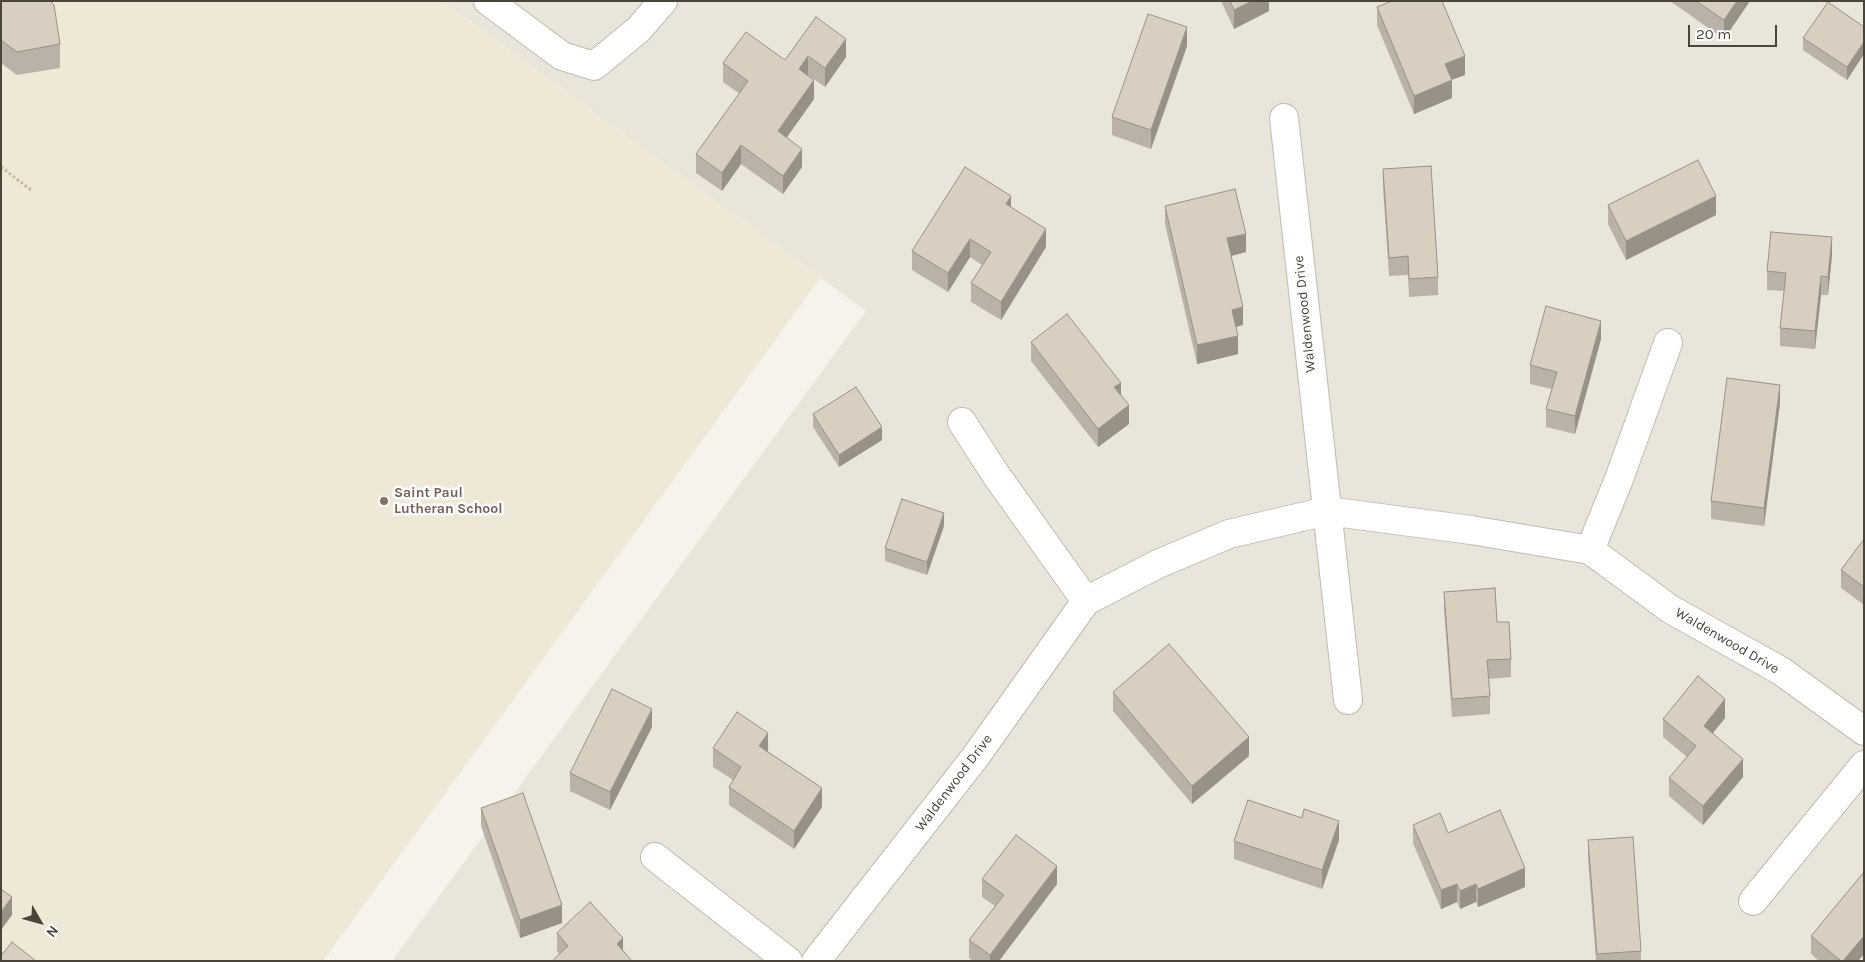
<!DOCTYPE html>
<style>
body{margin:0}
#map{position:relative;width:1865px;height:962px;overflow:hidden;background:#f6f3ec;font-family:Karla,sans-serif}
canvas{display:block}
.frame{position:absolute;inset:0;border:2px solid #4b4439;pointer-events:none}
.north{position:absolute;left:15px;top:897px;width:50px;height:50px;-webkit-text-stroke:4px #fff;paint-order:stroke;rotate:128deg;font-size:14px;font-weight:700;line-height:20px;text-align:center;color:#4b4439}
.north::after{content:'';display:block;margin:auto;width:18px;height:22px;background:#4b4439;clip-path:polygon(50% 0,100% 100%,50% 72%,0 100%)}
.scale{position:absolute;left:1688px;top:25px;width:89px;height:22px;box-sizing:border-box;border:2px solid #4b4439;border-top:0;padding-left:6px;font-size:15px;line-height:18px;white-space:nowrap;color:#4b4439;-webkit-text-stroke:4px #fff;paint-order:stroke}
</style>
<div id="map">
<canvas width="1865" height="962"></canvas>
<div class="frame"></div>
<div class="north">N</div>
<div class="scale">20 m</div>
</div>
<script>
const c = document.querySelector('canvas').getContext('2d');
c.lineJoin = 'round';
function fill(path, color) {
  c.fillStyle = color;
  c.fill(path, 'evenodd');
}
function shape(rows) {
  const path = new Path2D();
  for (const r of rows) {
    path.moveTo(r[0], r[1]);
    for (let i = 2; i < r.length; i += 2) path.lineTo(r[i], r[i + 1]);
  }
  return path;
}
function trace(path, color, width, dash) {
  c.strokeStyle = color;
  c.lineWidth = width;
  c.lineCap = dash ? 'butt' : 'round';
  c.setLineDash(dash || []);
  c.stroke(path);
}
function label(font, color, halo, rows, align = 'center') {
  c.font = font + ' Karla,sans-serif';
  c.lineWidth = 5;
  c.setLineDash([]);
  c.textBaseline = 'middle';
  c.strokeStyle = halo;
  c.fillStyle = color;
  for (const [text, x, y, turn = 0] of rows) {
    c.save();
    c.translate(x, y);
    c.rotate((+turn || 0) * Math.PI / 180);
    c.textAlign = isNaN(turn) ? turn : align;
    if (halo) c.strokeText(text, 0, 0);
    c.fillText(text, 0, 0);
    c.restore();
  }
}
const residential = shape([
 [443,1,1864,1,1864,961,392,961,866,311]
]);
const education = shape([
 [1,1,443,1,821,277,323,961,1,961]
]);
const path = shape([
 [1,167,31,190]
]);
const street = shape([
 [488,1,562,56,594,66,639,29,663,1],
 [1284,118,1348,700],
 [962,422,994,472,1086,601],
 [1590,550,1619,479,1668,343],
 [655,857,788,961],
 [1753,901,1864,765],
 [816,961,976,756,1086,601,1158,564,1229,534,1327,511,1471,530,1590,550,1670,609,1781,671,1864,731]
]);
const wall = shape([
 [1,1,60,44,60,68,17,75,1,63],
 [1221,1,1269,1,1269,11,1234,29],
 [1670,1,1750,1,1724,39],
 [1377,7,1465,75,1451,80,1452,98,1414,114,1377,25],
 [816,17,846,57,825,87,808,75,807,75,814,99,786,138,802,167,783,194,741,164,722,191,696,173,696,154,740,94,723,82,723,63,785,60],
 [1864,27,1864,54,1847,80,1803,50,1803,38],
 [1187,46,1151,149,1112,135,1112,117],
 [1383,169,1438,277,1438,295,1409,297,1408,275,1389,276,1383,188],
 [1608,205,1716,215,1626,260,1608,224],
 [1165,206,1246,252,1231,256,1243,325,1236,327,1238,354,1197,364,1165,224],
 [1011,207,1046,247,1001,320,971,302,971,283,982,265,970,257,948,292,912,270,912,251],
 [1832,255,1828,295,1821,295,1815,349,1780,346,1780,328,1784,291,1767,290,1767,271],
 [1601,339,1575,434,1546,427,1546,409,1552,389,1530,384,1530,365],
 [1031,342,1121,395,1129,424,1098,447,1031,361],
 [1780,403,1764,526,1711,519,1711,501],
 [813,414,882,440,839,467,813,427],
 [944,526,927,575,885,561,885,548],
 [1864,539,1864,605,1841,588,1841,570],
 [1444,592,1497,622,1511,659,1511,677,1489,679,1490,696,1490,714,1452,717,1444,610],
 [1113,692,1249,756,1192,804,1113,711],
 [1725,718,1713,733,1743,777,1703,825,1669,796,1669,778,1687,757,1663,737,1663,719],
 [652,727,610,810,570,791,570,773],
 [713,748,768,752,822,807,794,849,729,805,729,787,733,780,713,767],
 [481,808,562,923,520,938,481,826],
 [1302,818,1339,840,1322,889,1234,859,1234,841],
 [1413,825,1448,833,1525,887,1478,907,1476,902,1460,909,1457,902,1441,909,1413,843],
 [1588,840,1641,951,1641,961,1596,961,1588,859],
 [1864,872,1864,954,1858,961,1819,961,1811,954,1811,936],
 [982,879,1057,884,999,961,973,961,969,958,969,940,995,906,982,897],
 [557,933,623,951,559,954,557,951]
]);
const shadedWall = shape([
 [1252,1,1269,1,1269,11,1234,29,1234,10],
 [1737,1,1750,1,1724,39,1724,20],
 [1187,27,1187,46,1151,149,1151,130],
 [846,39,846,57,825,87,825,68],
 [1864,42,1864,54,1847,80,1847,67],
 [808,56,808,75,799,88,799,69],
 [1465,56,1465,75,1445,82,1445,64],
 [814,80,814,99,778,150,778,131],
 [1452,80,1452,98,1414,114,1414,96],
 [741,145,741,164,722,191,722,173],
 [802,149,802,167,783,194,783,176],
 [1011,196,1011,214,1006,204],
 [1716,196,1716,215,1626,260,1626,241],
 [1046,229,1046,247,1001,320,1001,302],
 [1246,234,1246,252,1227,257,1227,238],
 [1832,237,1832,255,1828,295,1828,277],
 [970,239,970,257,948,292,948,273],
 [1821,276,1821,295,1815,349,1815,331],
 [1243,307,1243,325,1232,328,1232,310],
 [1601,321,1601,339,1575,434,1575,416],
 [1238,336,1238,354,1197,364,1197,345],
 [1121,383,1121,401,1114,387],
 [1780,385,1780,403,1764,526,1764,508],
 [1129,405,1129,424,1098,447,1098,429],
 [882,427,882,440,839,467,839,455],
 [944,513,944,526,927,575,927,562],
 [1725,699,1725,718,1704,744,1704,726],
 [652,709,652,727,610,810,610,792],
 [768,733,768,752,759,765,759,746],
 [1249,737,1249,756,1192,804,1192,786],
 [1743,759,1743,777,1703,825,1703,806],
 [822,788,822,807,794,849,794,831],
 [1339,821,1339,840,1322,889,1322,870],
 [1057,866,1057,884,999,961,990,961,990,955],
 [1525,868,1525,887,1478,907,1478,889],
 [1457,884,1457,902,1441,909,1441,890],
 [1476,884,1476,902,1460,909,1460,891],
 [12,897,12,915,1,930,1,912],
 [562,905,562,923,520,938,520,920],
 [1864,936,1864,954,1858,961,1843,961],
 [623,938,623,957,617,944]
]);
const building = shape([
 [1,1,50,1,54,5,60,44,17,52,1,40,1,1],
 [1230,1,1252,1,1234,10,1230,1],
 [1392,1,1442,1,1465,56,1445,64,1452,80,1414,96,1377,7,1392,1],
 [1696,1,1737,1,1724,20,1696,1],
 [1828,2,1864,27,1864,42,1847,67,1803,38,1828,2],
 [1148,14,1187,27,1151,130,1112,117,1148,14],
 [816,17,846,39,825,68,808,56,799,69,814,80,778,131,802,149,783,176,741,145,722,173,696,154,748,81,723,63,746,32,785,60,816,17],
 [1698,160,1716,196,1626,241,1608,205,1698,160],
 [1431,166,1438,277,1409,279,1408,256,1389,258,1383,169,1431,166],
 [965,167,1011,196,1006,204,1046,229,1001,302,971,283,991,252,970,239,948,273,912,251,965,167],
 [1235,189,1246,234,1227,238,1243,307,1232,310,1238,336,1197,345,1165,206,1235,189],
 [1771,232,1832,237,1828,277,1821,276,1815,331,1780,328,1786,273,1767,271,1771,232],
 [1546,306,1601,321,1575,416,1546,409,1557,372,1530,365,1546,306],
 [1067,314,1121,383,1114,387,1129,405,1098,429,1031,342,1067,314],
 [1727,378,1780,385,1764,508,1711,501,1727,378],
 [856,387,882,427,839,455,813,414,856,387],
 [902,499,944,513,927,562,885,548,902,499],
 [1864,539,1864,587,1841,570,1864,539],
 [1495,588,1497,622,1509,622,1511,659,1487,660,1490,696,1452,699,1444,592,1495,588],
 [1169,644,1249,737,1192,786,1113,692,1169,644],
 [1698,676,1725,699,1704,726,1743,759,1703,806,1669,778,1696,746,1663,719,1698,676],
 [612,689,652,709,610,792,570,773,612,689],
 [737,712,768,733,759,746,822,788,794,831,729,787,741,767,713,748,737,712],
 [523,793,562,905,520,920,481,808,523,793],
 [1248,800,1302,818,1304,809,1339,821,1322,870,1234,841,1248,800],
 [1500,810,1525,868,1478,889,1476,884,1460,891,1457,884,1441,890,1413,825,1440,813,1448,833,1500,810],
 [1016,835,1057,866,990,955,969,940,1004,895,982,879,1016,835],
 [1633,837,1641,951,1597,954,1588,840,1633,837],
 [1864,872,1864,936,1843,961,1841,961,1811,936,1864,872],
 [1,889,12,897,1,912,1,889],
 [590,902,623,938,617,944,632,961,552,961,568,946,557,933,590,902],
 [12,942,36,961,1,961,1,956,12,942]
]);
const markers = [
 [384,501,5,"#8d6e63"]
];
const streetNames = [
 ["Waldenwood Drive",1305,314,-96],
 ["Waldenwood Drive",1727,641,30],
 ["Waldenwood Drive",954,783,-53]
];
const educationNames = [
 ["Saint Paul",394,493],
 ["Lutheran School",394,509]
];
fill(residential, '#eae5da');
fill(education, '#efe8d6');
trace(street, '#c2bbae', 30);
trace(path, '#c4b79f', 3, [2.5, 2.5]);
trace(street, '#fff', 28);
fill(wall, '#bab2a6');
fill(shadedWall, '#979187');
fill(building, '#d8cfc1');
trace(building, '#979187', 1);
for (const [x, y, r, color] of markers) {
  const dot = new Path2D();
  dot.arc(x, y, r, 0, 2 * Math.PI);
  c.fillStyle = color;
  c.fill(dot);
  trace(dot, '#fff', 2);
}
label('14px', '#4b4439', '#fff', streetNames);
label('bold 14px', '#785e54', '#fff', educationNames, 'left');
</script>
